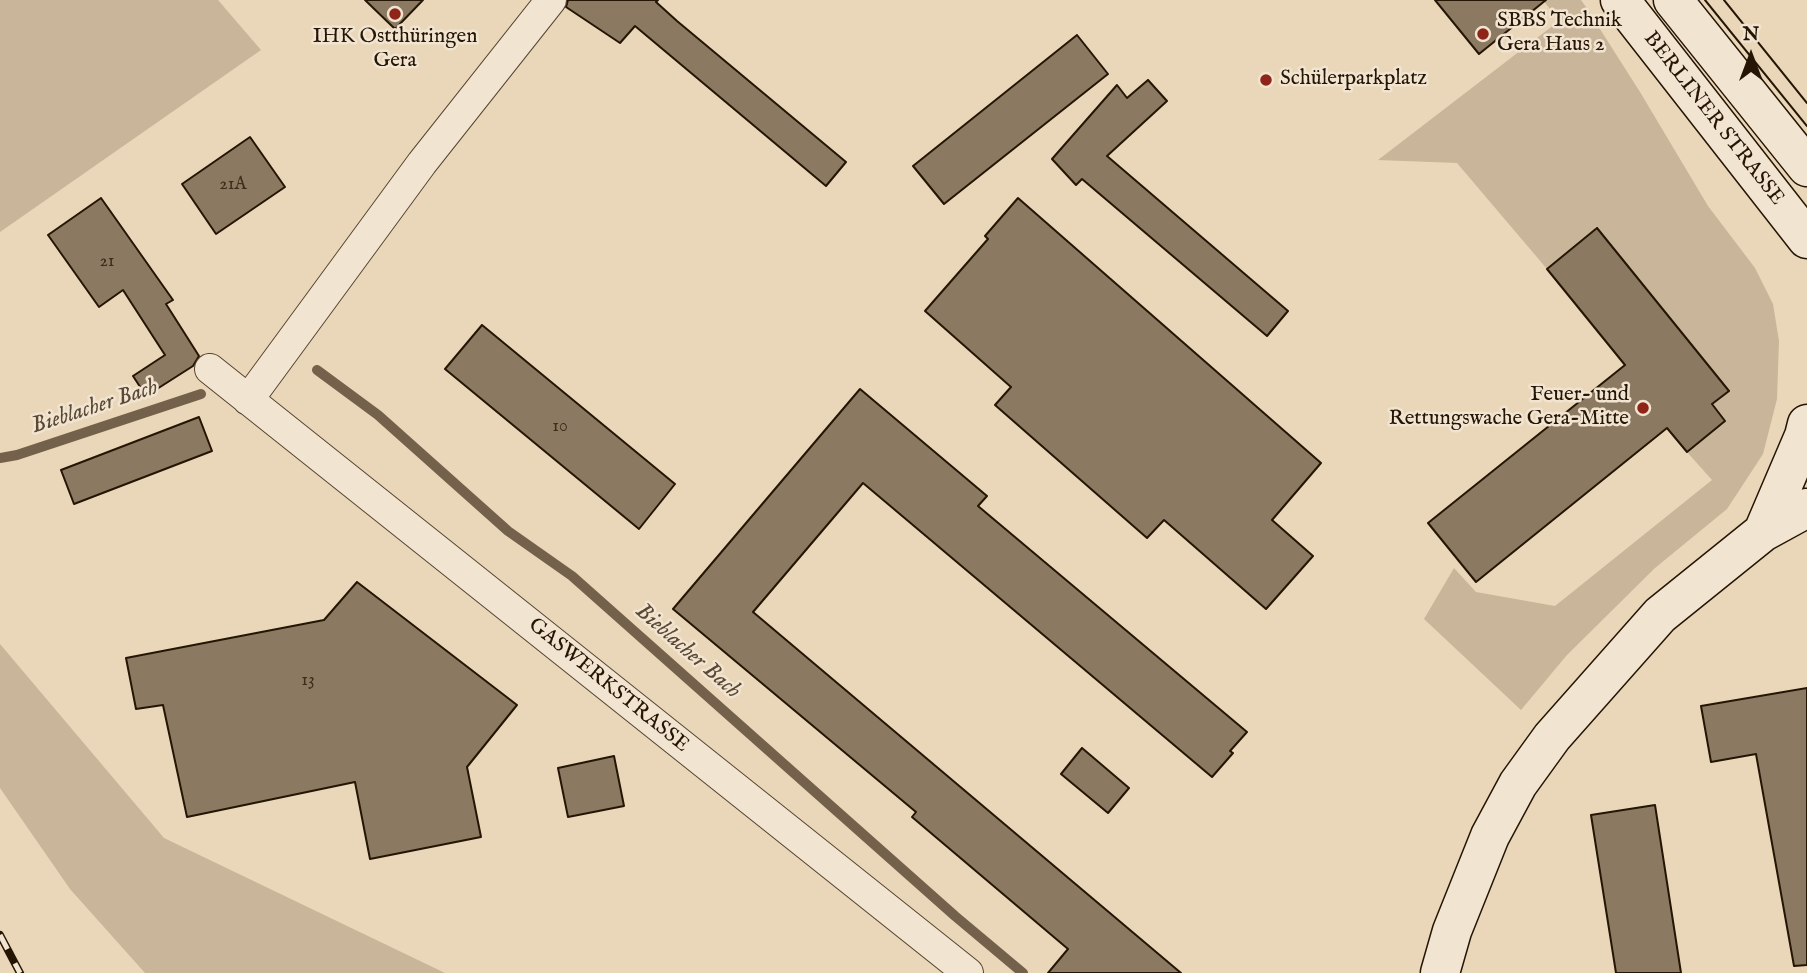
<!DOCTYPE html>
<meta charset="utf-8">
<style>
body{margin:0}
#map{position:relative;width:1807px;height:973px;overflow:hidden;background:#ead6b8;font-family:"IM FELL English",serif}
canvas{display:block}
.north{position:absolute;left:1716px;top:21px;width:70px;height:70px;-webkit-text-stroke:5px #f1e4d1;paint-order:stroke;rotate:0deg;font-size:19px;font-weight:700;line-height:28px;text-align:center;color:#251504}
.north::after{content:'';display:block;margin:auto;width:24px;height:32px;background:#251504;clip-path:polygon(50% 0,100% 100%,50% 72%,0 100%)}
</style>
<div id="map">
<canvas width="1807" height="973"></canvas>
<div class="north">N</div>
</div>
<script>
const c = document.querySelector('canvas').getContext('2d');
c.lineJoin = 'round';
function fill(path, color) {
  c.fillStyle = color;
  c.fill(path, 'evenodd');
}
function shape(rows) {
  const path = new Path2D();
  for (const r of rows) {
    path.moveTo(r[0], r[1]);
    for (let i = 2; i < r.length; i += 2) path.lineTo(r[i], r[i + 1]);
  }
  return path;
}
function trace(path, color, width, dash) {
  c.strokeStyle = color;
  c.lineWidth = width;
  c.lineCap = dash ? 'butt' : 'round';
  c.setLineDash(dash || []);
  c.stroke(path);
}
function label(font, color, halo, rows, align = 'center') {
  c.font = font + ' "IM FELL English",serif';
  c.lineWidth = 5;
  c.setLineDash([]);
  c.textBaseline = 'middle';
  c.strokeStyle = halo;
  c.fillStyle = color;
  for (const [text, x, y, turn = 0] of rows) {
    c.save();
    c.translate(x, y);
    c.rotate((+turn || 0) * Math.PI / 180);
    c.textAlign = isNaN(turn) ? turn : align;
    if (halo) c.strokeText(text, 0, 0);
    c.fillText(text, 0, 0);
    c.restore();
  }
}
const green = shape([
 [0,0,218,0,261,50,0,232],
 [1543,0,1581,0,1586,7,1640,92,1708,206,1755,268,1773,304,1779,341,1777,399,1763,454,1727,509,1655,568,1567,655,1521,710,1424,619,1454,568,1476,592,1555,606,1712,480,1687,452,1725,421,1712,404,1728,391,1598,229,1547,269,1457,163,1378,160,1559,21],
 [0,644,164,838,445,973,145,973,70,889,0,788]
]);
const stream = shape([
 [317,370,378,415,508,531,572,576,955,916,1023,973],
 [0,458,17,455,201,394]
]);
const building = shape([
 [365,0,423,0,395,29,365,0],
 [568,0,658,0,656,2,677,21,846,162,826,186,635,26,620,43,566,7,568,0],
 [1435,0,1546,0,1479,54,1435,0],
 [1077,35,1108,74,944,204,913,166,1077,35],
 [1148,80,1167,101,1107,156,1288,311,1267,336,1082,179,1076,185,1052,159,1117,85,1127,98,1148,80],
 [250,137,285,187,216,234,182,184,250,137],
 [101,198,173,300,166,304,199,356,193,366,146,396,133,376,165,355,123,290,99,307,48,235,101,198],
 [1018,198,1321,463,1272,520,1313,556,1266,609,1164,520,1147,538,995,405,1011,387,925,311,988,239,985,236,1018,198],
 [1597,228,1729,391,1712,404,1725,421,1687,452,1667,428,1476,582,1428,523,1625,365,1547,269,1597,228],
 [482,325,675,484,639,529,445,369,482,325],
 [860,389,987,496,978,506,1247,732,1230,751,1233,753,1212,777,863,483,753,612,1181,973,1048,973,1068,949,912,817,916,812,673,609,860,389],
 [199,417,212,451,74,504,61,470,199,417],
 [357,582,517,705,467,767,481,837,370,859,355,782,187,817,163,705,136,709,126,658,324,620,357,582],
 [1807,688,1807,965,1794,966,1756,754,1711,762,1701,706,1807,688],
 [1082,748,1129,788,1108,813,1061,774,1082,748],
 [614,756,624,806,568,817,558,768,614,756],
 [1655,805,1681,973,1616,973,1591,815,1655,805]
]);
const minor = shape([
 [210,369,968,973],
 [248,400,422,163,551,0]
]);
const secondary = shape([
 [1620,0,1807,239],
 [1673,0,1807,167],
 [1763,532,1804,436,1807,424],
 [1440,973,1452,931,1490,836,1518,784,1552,737,1660,615,1763,532,1807,508]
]);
const tram = shape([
 [1705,0,1807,126],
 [1724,0,1807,103]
]);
const rail = shape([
 [0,935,20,973]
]);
const markers = [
 [395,14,7,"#8f2418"],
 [1483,34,7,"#8f2418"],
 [1266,80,7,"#8f2418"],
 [1643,408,7,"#8f2418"]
];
const numberNames = [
 ["21A",233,185],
 ["21",107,262],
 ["10",560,427],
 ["13",308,681]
];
const poiNames = [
 ["SBBS Technik",1497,22],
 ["Gera Haus 2",1497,46],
 ["IHK Ostthüringen",395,38,"center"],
 ["Gera",395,62,"center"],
 ["Schülerparkplatz",1280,80],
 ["Feuer- und",1629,396,"right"],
 ["Rettungswache Gera-Mitte",1629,420,"right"]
];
const streetNames = [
 ["BERLINER STRASSE",1713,119,52],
 ["GASWERKSTRASSE",608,686,39]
];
const waterNames = [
 ["Bieblacher Bach",95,408,-18],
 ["Bieblacher Bach",687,652,41]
];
fill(green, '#c9b599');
trace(stream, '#73614b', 10);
fill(building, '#8b7962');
trace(building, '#251504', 2);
trace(minor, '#564531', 32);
trace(secondary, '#251504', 41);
trace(minor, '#f1e4d1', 30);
trace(secondary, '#f1e4d1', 38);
trace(tram, '#251504', 2);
trace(rail, '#251504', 8);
trace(rail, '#f1e4d1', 5, [16]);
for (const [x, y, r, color] of markers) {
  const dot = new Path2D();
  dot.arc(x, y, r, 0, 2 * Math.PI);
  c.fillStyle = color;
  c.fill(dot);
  trace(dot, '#f1e4d1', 2.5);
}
label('18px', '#3e2e1c', null, numberNames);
label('21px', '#251504', '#f1e4d1', poiNames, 'left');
label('21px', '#251504', '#f1e4d1', streetNames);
label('italic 23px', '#594834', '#f1e4d1', waterNames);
</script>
